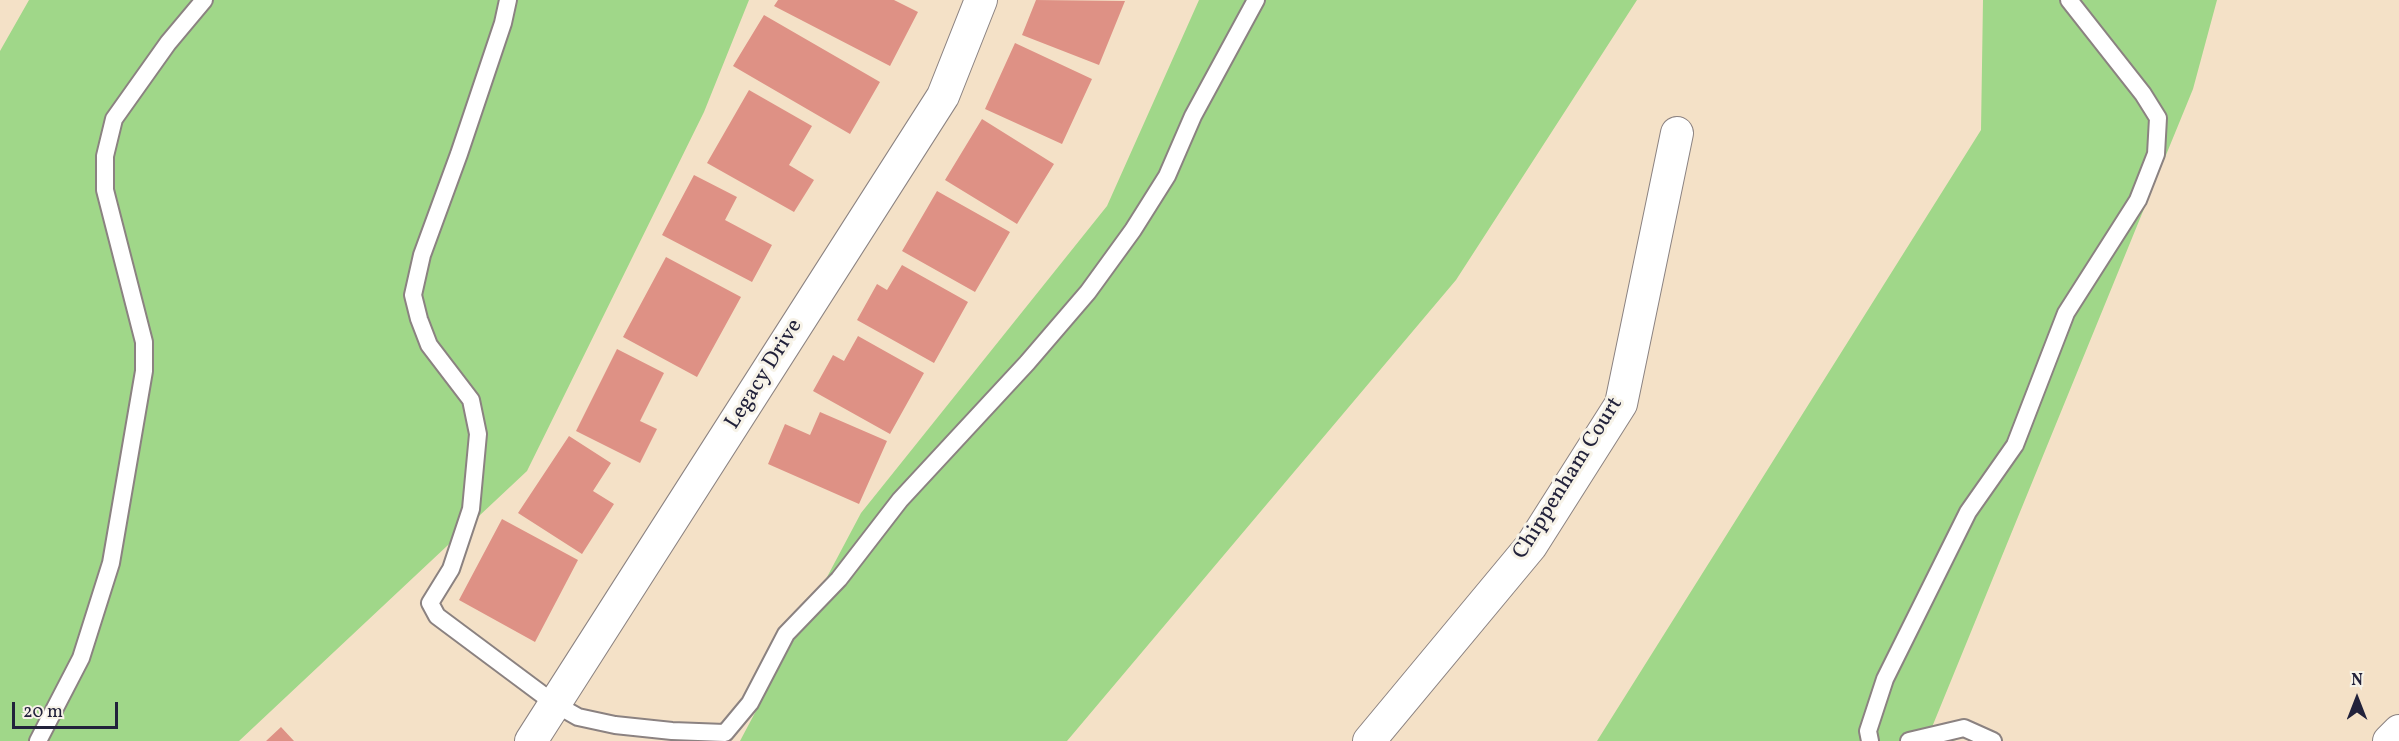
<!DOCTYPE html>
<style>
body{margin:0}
#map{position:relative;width:2399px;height:741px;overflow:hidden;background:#f4e1c7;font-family:Vollkorn,serif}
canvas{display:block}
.north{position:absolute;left:2327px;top:669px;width:60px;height:60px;-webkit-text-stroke:4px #f7f3e8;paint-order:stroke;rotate:0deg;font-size:16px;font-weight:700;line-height:24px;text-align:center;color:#22223b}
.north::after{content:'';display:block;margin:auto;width:21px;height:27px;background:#22223b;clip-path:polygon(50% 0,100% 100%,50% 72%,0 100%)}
.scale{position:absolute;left:12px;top:702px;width:106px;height:27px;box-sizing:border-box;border:3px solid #22223b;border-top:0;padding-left:8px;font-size:18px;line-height:21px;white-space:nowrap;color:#22223b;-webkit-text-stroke:4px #f7f3e8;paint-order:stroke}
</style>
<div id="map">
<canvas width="2399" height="741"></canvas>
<div class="north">N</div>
<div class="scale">20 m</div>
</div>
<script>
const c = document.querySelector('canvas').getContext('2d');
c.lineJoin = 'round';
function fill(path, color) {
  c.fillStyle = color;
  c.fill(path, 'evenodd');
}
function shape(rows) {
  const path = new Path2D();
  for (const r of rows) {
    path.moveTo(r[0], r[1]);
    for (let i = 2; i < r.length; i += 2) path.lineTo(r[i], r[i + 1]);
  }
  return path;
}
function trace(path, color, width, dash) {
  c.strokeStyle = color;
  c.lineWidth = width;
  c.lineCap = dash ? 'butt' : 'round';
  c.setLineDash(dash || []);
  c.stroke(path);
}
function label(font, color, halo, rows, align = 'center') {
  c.font = font + ' Vollkorn,serif';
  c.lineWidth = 6;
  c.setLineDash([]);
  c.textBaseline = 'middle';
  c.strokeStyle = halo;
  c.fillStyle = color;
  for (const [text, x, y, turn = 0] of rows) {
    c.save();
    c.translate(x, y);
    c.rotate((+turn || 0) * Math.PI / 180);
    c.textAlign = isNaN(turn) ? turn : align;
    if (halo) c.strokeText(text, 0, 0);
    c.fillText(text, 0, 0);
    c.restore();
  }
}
const green = shape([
 [29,0,749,0,704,112,527,471,239,741,0,741,0,51],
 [1199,0,1637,0,1456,280,1067,741,740,741,861,513,1107,206],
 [1983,0,2217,0,2193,89,1930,732,1956,741,1597,741,1981,130]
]);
const building = shape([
 [778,0,894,0,918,12,890,66,774,6],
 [1036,0,1125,1,1099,65,1022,35],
 [764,15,880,82,850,134,733,66],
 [1015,43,1092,79,1062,144,985,109],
 [749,90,812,126,789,165,814,180,794,212,707,163],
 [982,119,1054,164,1017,224,945,180],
 [694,175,737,197,725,220,772,245,752,282,662,235],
 [937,191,1010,232,975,292,902,251],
 [666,257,741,297,697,377,623,337],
 [902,265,968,302,934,363,857,320,877,284,887,290],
 [858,336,924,373,890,434,813,391,833,355,844,361],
 [617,349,664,373,640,421,657,429,640,463,576,431],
 [820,412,887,441,859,504,768,464,785,424,810,435],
 [569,436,611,463,593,491,614,504,582,554,518,513],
 [502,519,578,560,535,642,459,600],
 [281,727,294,741,266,741]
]);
const lane = shape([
 [508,0,503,23,459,154,422,255,413,295,419,319,429,345,471,400,478,434,471,509,451,569,430,603,437,616,555,704,578,717,615,725,672,731,725,733,750,703,786,634,839,579,900,500,1027,363,1088,292,1133,230,1167,176,1193,116,1256,0],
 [38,741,81,658,111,563,144,371,144,342,105,190,105,156,114,119,168,43,204,0],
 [1870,741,1868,731,1885,679,1968,512,2015,445,2066,313,2138,200,2156,154,2158,118,2143,94,2069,0],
 [1909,741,1964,728,1993,741]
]);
const street = shape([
 [531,741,943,96,981,0],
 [1369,741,1531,546,1621,404,1677,133],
 [2389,741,2399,731]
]);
const streetNames = [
 ["Legacy Drive",765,375,-58],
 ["Chippenham Court",1569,479,-58]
];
fill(green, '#a0d789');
fill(building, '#de9185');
trace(lane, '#8b8281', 20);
trace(street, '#8b8281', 34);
trace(lane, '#fff', 16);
trace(street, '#fff', 32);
label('22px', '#22223b', '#f7f3e8', streetNames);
</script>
